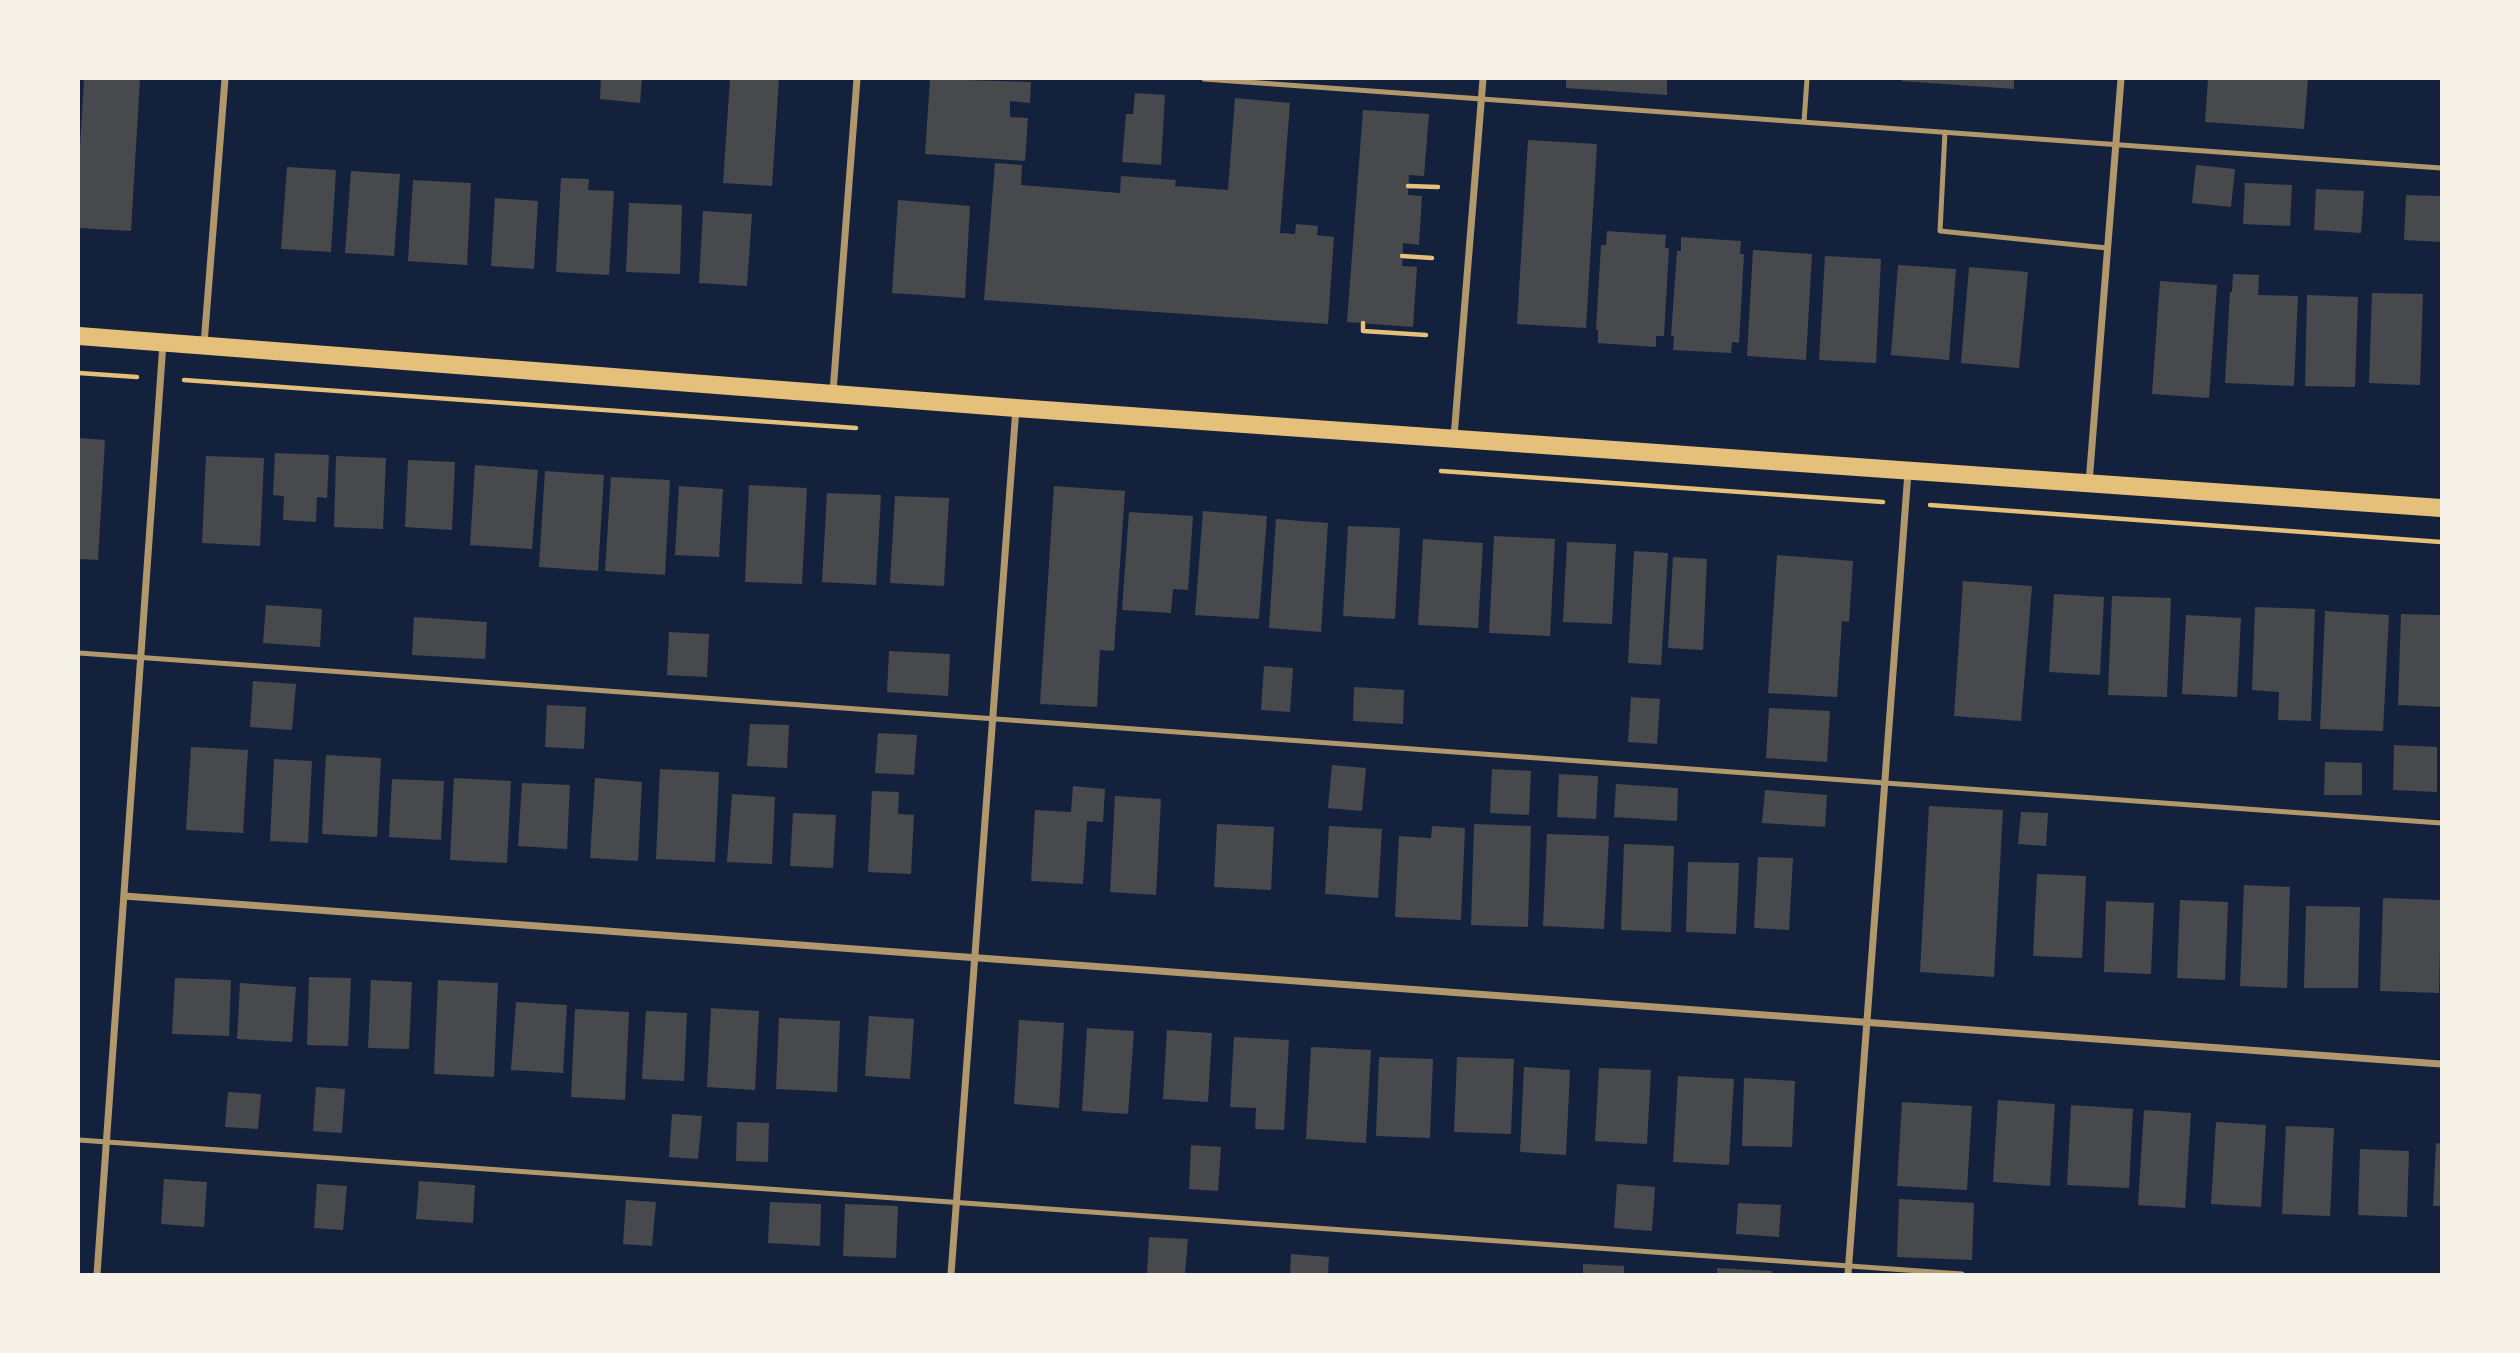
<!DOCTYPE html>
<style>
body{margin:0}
#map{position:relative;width:2520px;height:1353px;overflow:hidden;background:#14213d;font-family:"Titillium Web",sans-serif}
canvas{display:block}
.frame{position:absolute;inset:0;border:80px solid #f6f1e7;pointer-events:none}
</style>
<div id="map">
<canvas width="2520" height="1353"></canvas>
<div class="frame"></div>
</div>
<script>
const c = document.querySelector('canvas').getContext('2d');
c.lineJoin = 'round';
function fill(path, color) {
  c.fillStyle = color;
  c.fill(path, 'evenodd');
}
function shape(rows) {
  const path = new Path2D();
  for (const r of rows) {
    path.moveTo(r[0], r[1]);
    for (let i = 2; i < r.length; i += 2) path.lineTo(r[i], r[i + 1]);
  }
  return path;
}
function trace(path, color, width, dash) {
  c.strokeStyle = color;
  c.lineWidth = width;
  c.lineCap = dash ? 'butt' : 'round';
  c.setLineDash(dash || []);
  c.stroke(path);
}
const building = shape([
 [84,79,140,79,131,231,79,228,79,164],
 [601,79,642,79,640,103,600,99],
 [730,79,779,79,772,186,723,183],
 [930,79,1031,82,1030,103,1010,101,1010,117,1028,118,1025,161,925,154],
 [1566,79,1667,79,1667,95,1566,88],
 [1902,79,2014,79,2014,89,1902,81],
 [2208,79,2308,79,2304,129,2205,122],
 [1135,93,1165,95,1161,165,1122,162,1126,114,1133,114],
 [1235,98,1290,103,1280,233,1295,234,1296,224,1318,226,1317,235,1334,237,1328,324,984,300,995,163,1022,165,1021,185,1120,193,1121,176,1176,180,1175,186,1228,190],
 [1363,110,1429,114,1424,176,1409,175,1408,195,1422,196,1419,245,1403,243,1402,266,1417,267,1413,327,1347,322],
 [1528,140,1597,144,1586,328,1517,324],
 [2196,165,2235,169,2231,207,2192,203],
 [287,167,336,170,331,252,281,249],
 [351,171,400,174,394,256,345,253],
 [561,178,589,179,588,190,614,191,609,275,556,272],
 [413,180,471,183,467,265,408,261],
 [2245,183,2292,185,2290,226,2243,224],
 [2316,189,2364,191,2361,233,2314,230],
 [2406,195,2441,196,2441,242,2404,240],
 [495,198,538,201,534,269,491,266],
 [898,200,970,206,965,298,892,293],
 [629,203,682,205,680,274,626,272],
 [703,211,752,214,747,286,699,283],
 [1607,231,1666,235,1665,248,1669,248,1664,336,1656,336,1656,347,1598,343,1598,330,1596,329,1601,245,1606,245],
 [1681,237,1741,241,1740,254,1744,254,1739,343,1732,342,1731,353,1673,350,1674,336,1671,336,1677,251,1681,251],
 [1753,250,1812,254,1806,360,1747,356],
 [1825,256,1881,259,1876,363,1819,360],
 [1898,265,1956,269,1949,360,1891,355],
 [1969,267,2028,272,2019,368,1961,363],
 [2233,274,2259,275,2258,295,2298,296,2294,386,2225,383,2230,292,2232,292],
 [2160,281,2217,285,2209,398,2152,394],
 [2372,293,2423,294,2420,385,2369,383],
 [2307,295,2358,297,2355,387,2305,386],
 [79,438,105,440,98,560,79,559],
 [275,453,329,455,327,498,317,497,316,522,283,520,284,496,273,495],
 [206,456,264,458,260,546,202,543],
 [336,456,386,458,383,529,334,527],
 [408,460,455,462,452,530,405,527],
 [475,465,538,470,532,549,470,545],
 [545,471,604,475,598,571,539,567],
 [611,477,670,480,665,575,605,571],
 [749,485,807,488,802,584,745,582],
 [679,486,723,489,719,557,675,555],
 [1054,486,1125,491,1114,651,1100,650,1097,707,1040,704],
 [827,493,881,495,876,585,822,582],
 [895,496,949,498,944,586,890,583],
 [1203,511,1267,516,1259,619,1195,615],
 [1129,512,1193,516,1188,590,1173,589,1171,613,1122,610],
 [1276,519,1328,523,1321,632,1269,628],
 [1348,526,1400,528,1395,619,1343,616],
 [1494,536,1555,539,1550,636,1489,633],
 [1423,539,1483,543,1478,628,1418,625],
 [1567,542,1616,544,1612,624,1563,622],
 [1634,551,1668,553,1661,665,1628,663],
 [1777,555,1853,561,1849,622,1842,621,1837,697,1768,693],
 [1673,557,1707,559,1703,650,1668,648],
 [1963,581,2032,586,2021,721,1954,716],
 [2054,594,2104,597,2100,675,2049,672],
 [2112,596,2171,598,2167,697,2108,695],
 [266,605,322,609,320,647,263,643],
 [2255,607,2315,609,2311,721,2278,720,2279,692,2252,690],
 [2325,611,2389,615,2383,731,2320,729],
 [2401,614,2441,615,2441,707,2398,705],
 [2186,615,2241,618,2237,697,2182,694],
 [414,617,487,622,485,659,412,655],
 [669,632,709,634,707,677,667,675],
 [889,651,950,654,948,696,887,692],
 [1264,666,1293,668,1290,712,1261,710],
 [253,681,296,684,292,730,250,727],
 [1354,687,1404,690,1403,724,1353,721],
 [1631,697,1660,699,1657,744,1628,742],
 [547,705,586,707,584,749,545,747],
 [1769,708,1830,711,1827,762,1766,758],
 [750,724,789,725,787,768,747,766],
 [878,733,917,735,914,775,875,773],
 [2394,745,2437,747,2437,792,2393,790],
 [191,747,248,750,243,833,186,830],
 [326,755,381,758,377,837,322,834],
 [274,759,312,761,308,843,270,841],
 [2325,762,2362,763,2362,795,2324,795],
 [1332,765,1366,768,1362,811,1328,808],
 [660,769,719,772,715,862,656,859],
 [1492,769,1531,771,1529,815,1490,813],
 [1559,774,1598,776,1596,819,1557,817],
 [454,778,511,781,507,863,450,860],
 [595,778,642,782,638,861,590,858],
 [392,779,444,781,441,840,389,837],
 [522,783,570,785,567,849,518,846],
 [1616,784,1678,788,1677,821,1614,817],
 [1073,786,1105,789,1103,822,1087,821,1083,884,1031,881,1035,810,1071,812],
 [1765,790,1827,795,1825,827,1762,823],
 [872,791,899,792,898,814,914,815,911,874,868,872],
 [732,794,775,797,772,864,727,862],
 [1115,796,1161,799,1156,895,1110,892],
 [1929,806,2003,810,1994,977,1920,972],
 [2021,812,2048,813,2046,846,2018,844],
 [793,813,836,815,833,868,790,866],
 [1217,824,1274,827,1271,890,1214,887],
 [1474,824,1531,826,1528,927,1471,925],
 [1329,826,1382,829,1378,898,1325,894],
 [1432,826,1465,828,1461,920,1395,917,1399,836,1431,838],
 [1547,834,1609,836,1604,929,1543,926],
 [1624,844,1674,846,1671,932,1621,930],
 [1758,857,1793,858,1789,930,1754,928],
 [1688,862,1739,863,1736,934,1686,932],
 [2037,874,2086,876,2082,958,2033,956],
 [2244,885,2290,887,2287,988,2240,986],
 [2383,898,2441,900,2439,993,2380,991],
 [2180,900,2228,902,2225,980,2177,978],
 [2106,901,2154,903,2151,974,2104,972],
 [2306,906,2360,907,2358,988,2304,988],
 [309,977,351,978,348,1046,307,1045],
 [175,978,231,980,229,1036,172,1034],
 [371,980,412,982,409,1049,368,1048],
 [438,980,498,983,494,1077,434,1074],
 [240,983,296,987,292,1042,237,1039],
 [516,1002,567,1005,563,1073,511,1070],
 [711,1008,759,1011,755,1090,707,1087],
 [575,1009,629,1012,625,1100,571,1097],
 [646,1011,687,1013,684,1081,642,1079],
 [869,1016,914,1019,910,1079,865,1076],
 [779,1018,840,1021,837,1092,776,1089],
 [1019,1020,1064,1023,1059,1108,1014,1104],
 [1087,1028,1134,1031,1128,1114,1082,1111],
 [1167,1030,1212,1033,1208,1102,1163,1099],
 [1234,1037,1289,1040,1284,1130,1255,1129,1256,1108,1230,1107],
 [1311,1047,1371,1050,1366,1143,1306,1139],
 [1379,1057,1433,1059,1430,1138,1376,1136],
 [1457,1057,1514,1059,1511,1134,1454,1132],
 [1524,1067,1570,1070,1566,1155,1520,1152],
 [1599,1068,1651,1070,1647,1144,1595,1141],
 [1678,1076,1734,1079,1729,1165,1673,1162],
 [1744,1078,1795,1081,1792,1147,1742,1146],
 [316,1087,345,1089,342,1133,313,1131],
 [228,1092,261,1094,258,1129,225,1127],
 [1998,1100,2055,1104,2050,1186,1993,1182],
 [1902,1102,1972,1106,1967,1190,1897,1186],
 [2071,1105,2133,1109,2129,1188,2067,1185],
 [2144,1110,2191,1113,2185,1208,2138,1205],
 [672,1114,702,1116,698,1159,669,1157],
 [737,1122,769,1123,768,1162,736,1161],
 [2216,1122,2266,1125,2261,1207,2211,1204],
 [2286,1126,2334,1128,2330,1216,2282,1214],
 [2436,1143,2441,1144,2441,1206,2433,1206],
 [1191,1145,1221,1147,1218,1191,1189,1189],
 [2360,1149,2409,1151,2407,1217,2358,1215],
 [164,1179,207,1182,204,1227,161,1224],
 [419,1181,475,1185,473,1223,416,1219],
 [317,1184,347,1186,343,1230,314,1228],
 [1617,1184,1655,1187,1652,1231,1614,1228],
 [1899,1199,1974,1203,1972,1260,1897,1257],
 [626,1200,656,1202,652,1246,623,1244],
 [770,1202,821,1204,820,1246,768,1243],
 [1738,1203,1781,1205,1779,1237,1736,1234],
 [845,1204,898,1206,896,1258,843,1256],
 [1149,1237,1188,1239,1185,1274,1147,1274],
 [1291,1254,1329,1257,1328,1274,1290,1274],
 [1583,1264,1624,1266,1624,1274,1583,1274],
 [1717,1268,1772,1271,1771,1274,1717,1274]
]);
const path = shape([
 [1408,186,1438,187],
 [1402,256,1432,258],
 [1363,323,1363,331,1426,335],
 [79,373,137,377],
 [184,380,856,428],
 [1441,471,1883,502],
 [1930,505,2441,542]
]);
const service = shape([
 [1204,79,2441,168],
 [1804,122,1807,79],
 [1945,132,1940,231,2107,248],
 [79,653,2441,823],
 [79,1140,1962,1274]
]);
const minor = shape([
 [204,344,225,79],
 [833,392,857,79],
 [1454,437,1483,79],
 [2089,483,2121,79],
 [124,896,2441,1064],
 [97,1274,163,343],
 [951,1274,1016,408],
 [1848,1274,1908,472]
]);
const primary = shape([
 [79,336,1016,408,2441,508]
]);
fill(building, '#48494c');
trace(path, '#e5c07b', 4.5);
trace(service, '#b1986c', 5);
trace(minor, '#b1986c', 7);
trace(primary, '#e5c07b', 18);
</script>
